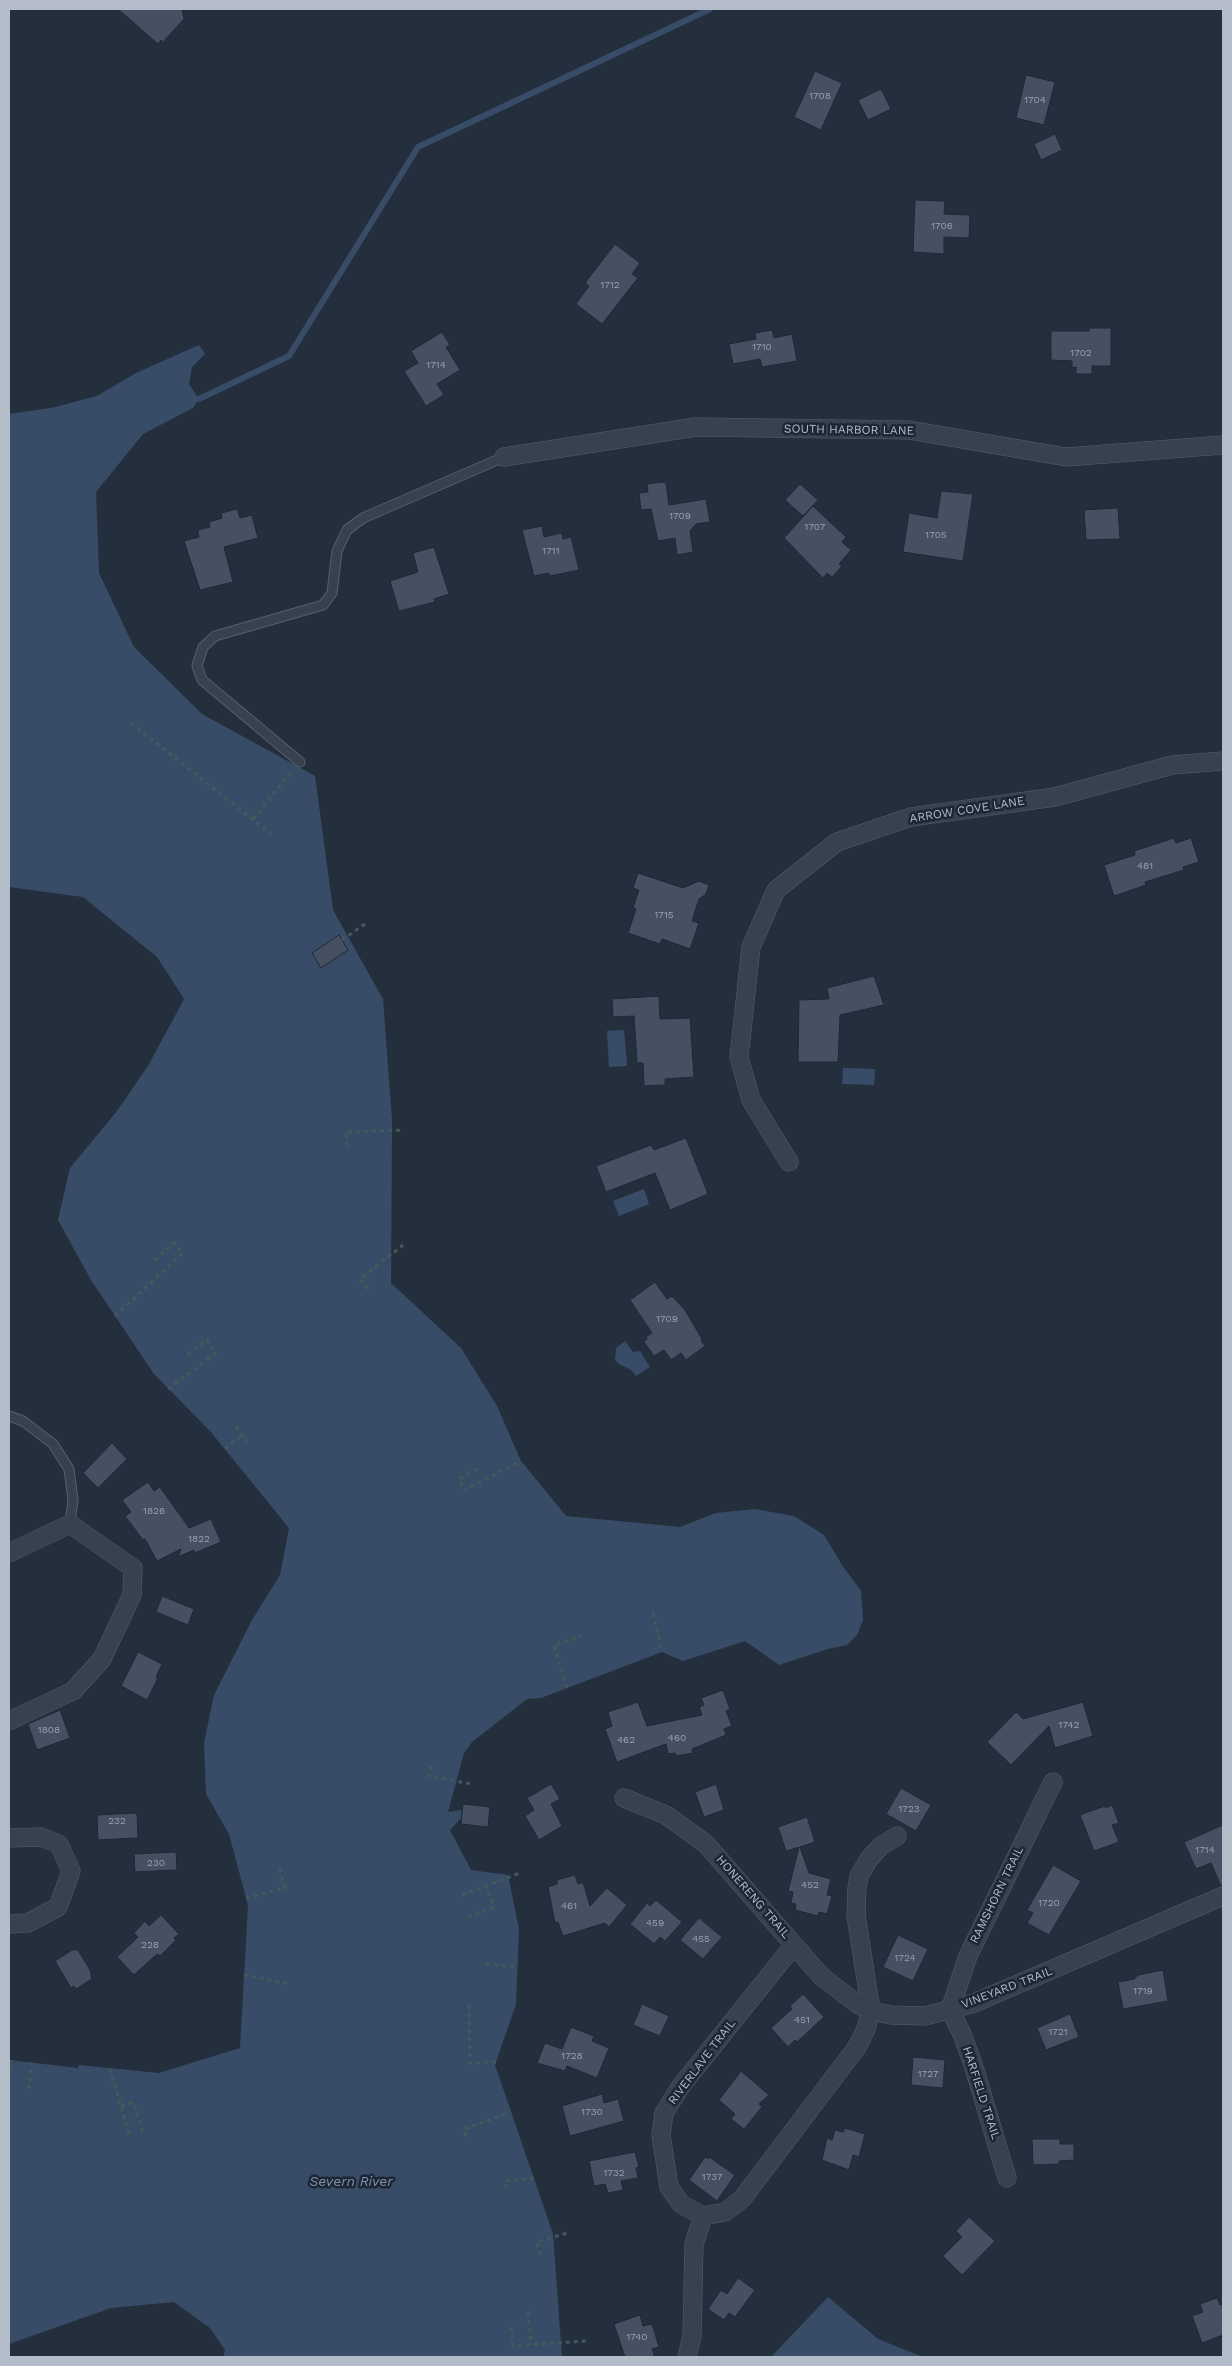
<!DOCTYPE html>
<style>
body{margin:0}
#map{position:relative;width:1232px;height:2366px;overflow:hidden;background:#242f3e;font-family:"Work Sans",sans-serif}
canvas{display:block}
.frame{position:absolute;inset:0;border:10px solid #b4bcc9;pointer-events:none}
</style>
<div id="map">
<canvas width="1232" height="2366"></canvas>
<div class="frame"></div>
</div>
<script>
const c = document.querySelector('canvas').getContext('2d');
c.lineJoin = 'round';
function fill(path, color) {
  c.fillStyle = color;
  c.fill(path, 'evenodd');
}
function shape(rows) {
  const path = new Path2D();
  for (const r of rows) {
    path.moveTo(r[0], r[1]);
    for (let i = 2; i < r.length; i += 2) path.lineTo(r[i], r[i + 1]);
  }
  return path;
}
function trace(path, color, width, dash) {
  c.strokeStyle = color;
  c.lineWidth = width;
  c.lineCap = dash ? 'butt' : 'round';
  c.setLineDash(dash || []);
  c.stroke(path);
}
function label(font, color, halo, rows, align = 'center') {
  c.font = font + ' "Work Sans",sans-serif';
  c.lineWidth = 5;
  c.setLineDash([]);
  c.textBaseline = 'middle';
  c.strokeStyle = halo;
  c.fillStyle = color;
  for (const [text, x, y, turn = 0] of rows) {
    c.save();
    c.translate(x, y);
    c.rotate((+turn || 0) * Math.PI / 180);
    c.textAlign = isNaN(turn) ? turn : align;
    if (halo) c.strokeText(text, 0, 0);
    c.fillText(text, 0, 0);
    c.restore();
  }
}
const water = shape([
 [199,345,205,354,192,367,189,384,199,399,193,408,143,434,96,492,99,573,134,647,202,714,315,776,333,910,383,999,392,1121,391,1283,461,1348,497,1406,521,1461,566,1516,680,1527,716,1513,755,1509,794,1516,824,1535,842,1565,861,1591,863,1620,857,1635,847,1645,828,1649,779,1665,745,1641,683,1661,662,1652,541,1698,527,1699,472,1742,464,1753,448,1812,462,1810,461,1818,450,1830,471,1870,508,1875,519,1929,516,2004,495,2065,553,2234,562,2357,223,2357,225,2350,210,2328,174,2302,111,2308,9,2344,9,2060,78,2068,79,2065,159,2073,240,2048,248,1905,229,1834,206,1794,204,1743,214,1695,252,1620,280,1575,289,1528,210,1431,154,1374,91,1280,58,1220,70,1168,117,1111,148,1066,184,999,157,957,83,897,9,887,9,414,51,408,97,396,136,373],
 [624,1030,627,1066,609,1067,607,1031],
 [843,1068,875,1069,874,1085,842,1084],
 [644,1189,649,1204,619,1216,613,1201],
 [625,1341,633,1352,640,1351,650,1367,636,1376,631,1370,619,1364,615,1360,616,1348],
 [828,2297,878,2339,923,2357,771,2357]
]);
const stream = shape([
 [199,399,289,356,418,147,710,9]
]);
const building = shape([
 [118,9,182,9,184,19,163,42,161,40,158,44,118,9],
 [815,71,842,83,821,130,794,117,815,71],
 [1026,75,1055,82,1044,125,1016,118,1026,75],
 [881,89,891,109,868,120,858,100,881,89],
 [1055,134,1062,150,1041,160,1034,144,1055,134],
 [915,200,945,201,944,214,970,215,969,238,944,237,944,254,913,252,915,200],
 [615,244,640,263,632,274,638,278,602,324,576,304,589,286,585,283,615,244],
 [1089,328,1111,328,1111,366,1092,366,1092,374,1076,374,1076,367,1072,368,1072,361,1051,360,1051,331,1089,331,1089,328],
 [772,330,774,338,792,334,797,361,762,367,760,359,733,364,729,344,756,339,755,333,772,330],
 [442,332,450,345,446,347,460,370,437,384,444,395,426,406,404,371,418,363,411,351,442,332],
 [663,482,666,483,669,505,706,499,710,522,696,524,690,531,693,552,677,555,675,538,658,541,651,509,641,510,639,493,648,492,647,484,663,482],
 [800,484,818,500,803,516,785,500,800,484],
 [941,491,973,494,963,561,903,552,909,513,937,518,941,491],
 [813,506,846,537,842,542,851,550,839,564,842,566,832,577,827,573,823,578,784,538,813,506],
 [1118,508,1120,539,1086,540,1084,510,1118,508],
 [237,509,240,518,252,515,258,538,224,547,233,582,200,590,184,541,199,537,198,530,210,527,209,522,222,518,221,513,237,509],
 [542,526,544,537,562,533,563,539,571,537,579,570,550,576,549,573,534,576,522,530,542,526],
 [434,547,449,594,434,599,435,602,399,611,390,581,418,572,413,553,434,547],
 [1174,838,1176,843,1191,838,1199,862,1183,867,1184,870,1145,882,1146,885,1114,896,1104,865,1135,855,1134,851,1174,838],
 [638,873,683,888,699,881,709,885,706,894,699,899,692,921,699,923,690,949,662,939,660,944,628,933,636,909,633,908,639,890,633,888,638,873],
 [339,935,348,950,321,968,312,953,339,935],
 [874,976,884,1005,840,1015,838,1062,798,1062,799,1000,829,999,827,988,874,976],
 [659,996,660,1019,690,1018,694,1077,665,1079,665,1085,644,1086,643,1063,637,1063,634,1016,613,1017,612,999,659,996],
 [686,1138,708,1194,670,1210,655,1173,606,1192,596,1166,651,1145,654,1150,686,1138],
 [655,1282,667,1299,672,1296,685,1310,702,1339,701,1340,705,1346,686,1360,681,1353,671,1360,664,1350,654,1356,644,1342,647,1339,646,1337,652,1333,630,1300,655,1282],
 [112,1443,127,1459,98,1488,83,1473,112,1443],
 [148,1482,154,1491,160,1487,189,1528,211,1519,221,1542,195,1553,194,1550,178,1557,181,1549,157,1561,145,1539,143,1540,125,1516,131,1512,122,1500,148,1482],
 [162,1596,194,1609,188,1625,156,1612,162,1596],
 [138,1652,162,1664,156,1677,158,1678,147,1700,121,1686,138,1652],
 [723,1690,730,1709,726,1711,732,1726,724,1729,726,1735,692,1749,693,1753,676,1756,675,1753,668,1754,666,1744,617,1762,605,1729,612,1726,608,1712,638,1702,647,1726,702,1715,699,1707,704,1705,701,1698,723,1690],
 [1083,1702,1093,1736,1055,1748,1049,1726,1011,1765,987,1742,1016,1712,1023,1719,1083,1702],
 [60,1710,70,1738,37,1750,28,1724,60,1710],
 [551,1784,560,1799,551,1804,562,1826,539,1840,525,1816,534,1810,527,1798,551,1784],
 [716,1784,724,1810,704,1817,695,1792,716,1784],
 [901,1788,931,1805,916,1831,886,1814,901,1788],
 [463,1804,490,1807,488,1827,461,1824,463,1804],
 [1112,1805,1119,1823,1112,1825,1119,1842,1094,1851,1080,1815,1105,1806,1106,1808,1112,1805],
 [137,1813,138,1838,98,1840,97,1815,137,1813],
 [807,1817,815,1842,800,1847,809,1873,831,1879,827,1895,832,1896,827,1914,819,1912,818,1916,795,1910,796,1904,791,1903,793,1892,788,1891,799,1847,786,1851,778,1827,807,1817],
 [1223,1825,1223,1886,1221,1886,1211,1863,1196,1869,1184,1842,1223,1825],
 [176,1852,177,1870,135,1872,134,1854,176,1852],
 [1053,1865,1081,1881,1049,1935,1027,1923,1033,1913,1027,1910,1053,1865],
 [575,1875,578,1884,583,1882,590,1906,607,1888,627,1905,609,1927,605,1923,563,1936,558,1922,555,1923,548,1887,557,1884,557,1880,575,1875],
 [656,1900,682,1922,665,1941,660,1937,654,1944,630,1924,647,1903,650,1906,656,1900],
 [161,1915,179,1934,174,1938,176,1940,160,1956,157,1954,134,1975,117,1957,138,1937,134,1933,145,1921,149,1926,161,1915],
 [699,1918,722,1937,703,1959,680,1940,699,1918],
 [898,1935,928,1949,913,1981,883,1967,898,1935],
 [72,1950,78,1950,90,1970,92,1979,76,1989,74,1986,71,1988,55,1961,72,1950],
 [1163,1970,1168,2001,1123,2009,1118,1982,1135,1979,1135,1977,1139,1975,1163,1970],
 [803,1994,824,2017,797,2042,795,2040,788,2047,771,2028,792,2009,790,2006,803,1994],
 [642,2004,669,2016,660,2036,633,2025,642,2004],
 [1070,2014,1079,2037,1046,2050,1037,2028,1070,2014],
 [571,2027,594,2036,592,2041,609,2048,597,2078,567,2066,565,2071,537,2063,545,2043,562,2049,571,2027],
 [913,2057,945,2060,943,2088,911,2085,913,2057],
 [741,2071,769,2095,759,2104,762,2107,744,2129,731,2119,735,2114,719,2100,741,2071],
 [602,2094,604,2103,618,2099,624,2121,570,2136,562,2106,602,2094],
 [845,2128,865,2134,859,2157,853,2155,849,2170,822,2160,827,2138,832,2140,835,2130,843,2132,845,2128],
 [1032,2139,1060,2139,1060,2144,1074,2144,1074,2160,1059,2161,1059,2164,1033,2165,1032,2139],
 [635,2152,639,2167,636,2168,638,2178,621,2181,623,2190,608,2193,605,2184,594,2186,589,2161,635,2152],
 [705,2157,708,2159,709,2157,735,2175,717,2201,689,2180,705,2157],
 [969,2217,995,2241,962,2275,943,2256,962,2237,956,2231,969,2217],
 [738,2278,755,2290,735,2317,729,2313,724,2320,708,2309,721,2290,727,2294,738,2278],
 [1217,2298,1220,2305,1223,2304,1223,2335,1202,2343,1192,2316,1203,2312,1200,2304,1217,2298],
 [640,2315,643,2326,652,2324,659,2347,652,2349,655,2357,625,2357,614,2324,640,2315]
]);
const path = shape([
 [131,723,271,834],
 [253,819,291,772],
 [342,940,365,924],
 [347,1146,346,1132,404,1130],
 [368,1289,360,1279,403,1245],
 [115,1316,183,1253,174,1243,153,1262],
 [168,1389,216,1353,207,1340,187,1355],
 [236,1427,247,1442],
 [225,1449,242,1435],
 [477,1469,459,1479,464,1490,521,1461],
 [653,1613,662,1652],
 [567,1688,554,1645,582,1636],
 [431,1766,429,1776,472,1784],
 [462,1895,520,1873],
 [246,1898,285,1888,279,1867],
 [468,1917,494,1907,486,1886],
 [486,1964,518,1967],
 [244,1975,289,1984],
 [469,2005,470,2063,497,2062],
 [110,2069,130,2137],
 [9,2078,11,2060],
 [29,2089,32,2063],
 [121,2106,133,2102,143,2134],
 [466,2136,464,2129,511,2112],
 [506,2188,505,2181,534,2178],
 [540,2255,537,2242,567,2233],
 [528,2312,531,2345],
 [511,2327,513,2346,586,2341]
]);
const lane = shape([
 [300,762,202,680,197,666,203,647,215,636,323,605,332,593,337,551,347,530,363,518,504,457],
 [9,1416,23,1421,53,1444,69,1469,73,1500,70,1524]
]);
const street = shape([
 [504,457,696,427,909,430,1066,457,1223,445],
 [789,1162,751,1100,739,1057,751,947,776,890,837,842,911,817,1055,797,1172,765,1223,761],
 [9,1553,70,1524,133,1568,132,1595,102,1659,73,1691,9,1721],
 [624,1798,666,1815,706,1844,821,1976,856,2003,871,2011,891,2015,925,2016,974,2003,1223,1896],
 [9,1838,41,1837,59,1844,71,1871,58,1907,28,1923,9,1924],
 [950,2010,968,1956,1053,1782],
 [950,2010,962,2034,973,2064,1007,2178],
 [703,2216,725,2212,742,2199,857,2047,866,2029,871,2011,856,1915,857,1888,859,1876,869,1859,881,1846,897,1836],
 [703,2216,681,2204,669,2187,661,2135,664,2113,681,2086,794,1945],
 [687,2357,692,2336,694,2244,703,2216]
]);
const numberNames = [
 ["1708",820,96],
 ["1704",1035,100],
 ["1706",942,226],
 ["1712",610,285],
 ["1710",762,347],
 ["1702",1081,353],
 ["1714",436,365],
 ["1709",680,516],
 ["1707",815,527],
 ["1705",936,535],
 ["1711",551,551],
 ["481",1145,866],
 ["1715",664,915],
 ["1709",667,1319],
 ["1826",154,1511],
 ["1822",199,1539],
 ["1742",1069,1725],
 ["1808",49,1730],
 ["460",677,1738],
 ["462",626,1740],
 ["1723",909,1809],
 ["232",117,1821],
 ["1714",1205,1850],
 ["230",156,1863],
 ["452",810,1885],
 ["1720",1049,1903],
 ["461",569,1906],
 ["459",655,1923],
 ["455",701,1939],
 ["228",150,1945],
 ["1724",905,1958],
 ["1719",1143,1991],
 ["451",802,2020],
 ["1721",1058,2032],
 ["1728",572,2056],
 ["1727",928,2074],
 ["1730",592,2112],
 ["1732",614,2173],
 ["1737",712,2177],
 ["1740",637,2337]
];
const streetNames = [
 ["SOUTH HARBOR LANE",849,430,1],
 ["ARROW COVE LANE",967,810,-9],
 ["RAMSHORN TRAIL",997,1895,-64],
 ["HONERENG TRAIL",753,1897,49],
 ["VINEYARD TRAIL",1007,1988,-21],
 ["RIVERLAVE TRAIL",702,2062,-53],
 ["HARFIELD TRAIL",981,2093,72]
];
const waterNames = [
 ["Severn River",351,2182]
];
fill(water, '#394c67');
trace(stream, '#394c67', 6);
fill(building, '#455162');
trace(building, '#1f2835', 1);
trace(lane, '#565f6c', 11);
trace(street, '#565f6c', 19);
trace(path, '#44595c', 3, [4, 4]);
trace(lane, '#38414e', 9);
trace(street, '#38414e', 18);
label('10px', '#98a1af', null, numberNames);
label('12px', '#b4bcc9', '#1d2633', streetNames);
label('italic 14px', '#7c92b1', '#1d2633', waterNames);
</script>
